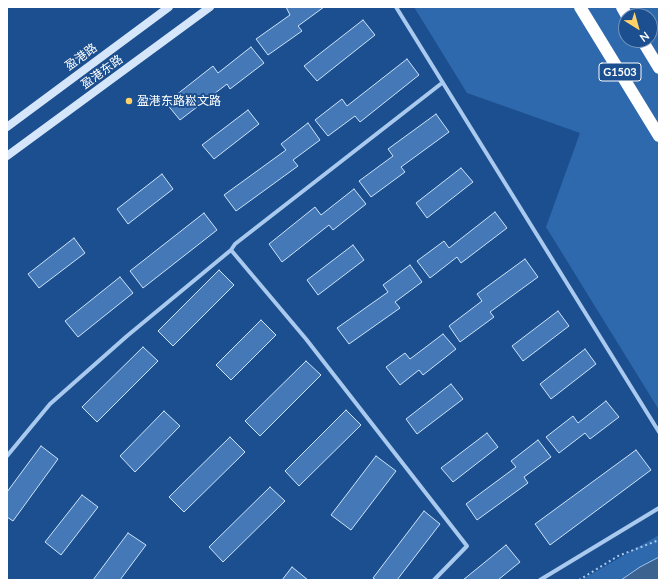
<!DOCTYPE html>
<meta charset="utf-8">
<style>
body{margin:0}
#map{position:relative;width:666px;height:587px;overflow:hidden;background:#1b4f8f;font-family:Lato,sans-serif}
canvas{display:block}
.frame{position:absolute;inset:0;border:8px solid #fff;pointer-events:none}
.north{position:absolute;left:618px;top:8px;width:40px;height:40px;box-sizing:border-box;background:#1b4f8f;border:1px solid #7695bc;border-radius:50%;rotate:143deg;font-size:11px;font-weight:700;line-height:16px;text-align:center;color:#fff}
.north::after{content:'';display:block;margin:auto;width:14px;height:18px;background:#ffd166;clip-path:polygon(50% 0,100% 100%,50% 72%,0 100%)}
</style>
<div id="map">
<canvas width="666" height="587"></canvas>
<div class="frame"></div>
<div class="north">N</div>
</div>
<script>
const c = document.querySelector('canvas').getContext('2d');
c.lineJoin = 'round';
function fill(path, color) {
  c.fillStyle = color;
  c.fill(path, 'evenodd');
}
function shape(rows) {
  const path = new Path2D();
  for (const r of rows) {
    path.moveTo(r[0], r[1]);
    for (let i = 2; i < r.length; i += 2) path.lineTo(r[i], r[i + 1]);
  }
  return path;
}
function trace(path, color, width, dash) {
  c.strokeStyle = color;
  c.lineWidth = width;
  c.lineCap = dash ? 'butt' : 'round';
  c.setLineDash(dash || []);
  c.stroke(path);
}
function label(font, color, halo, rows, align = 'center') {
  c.font = font + ' Lato,"Noto Sans SC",sans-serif';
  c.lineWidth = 4;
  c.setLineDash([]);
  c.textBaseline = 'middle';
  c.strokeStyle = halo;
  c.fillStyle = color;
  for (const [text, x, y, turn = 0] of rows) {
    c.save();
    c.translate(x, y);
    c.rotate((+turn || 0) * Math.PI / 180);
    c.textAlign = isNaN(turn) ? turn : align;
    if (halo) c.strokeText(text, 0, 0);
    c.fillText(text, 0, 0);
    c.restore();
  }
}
const green = shape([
 [414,7,659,7,659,410,546,227,580,133,467,93],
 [626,16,650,16,650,40,626,40],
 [659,535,659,580,581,580]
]);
const water = shape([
 [659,557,659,580,621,580,640,567,659,557]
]);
const building = shape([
 [324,7,298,26,302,31,268,55,256,39,290,15,286,7,324,7],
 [363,20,375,35,317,81,304,66,363,20],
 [251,47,264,63,230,89,227,84,180,120,166,103,213,66,218,73,251,47],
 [407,59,419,75,360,122,355,116,328,136,315,120,342,99,347,106,407,59],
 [248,110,259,124,214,159,202,145,248,110],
 [436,114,449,132,401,167,405,172,371,197,359,181,393,156,388,149,436,114],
 [308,123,320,140,293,160,298,166,236,211,224,195,286,150,281,144,308,123],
 [461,168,473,182,427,218,416,203,461,168],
 [162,174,173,189,128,224,117,209,162,174],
 [354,189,366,204,333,230,329,225,282,262,269,244,315,207,321,215,354,189],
 [495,212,507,228,461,263,457,257,430,278,417,261,444,241,449,248,495,212],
 [204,213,217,230,143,288,130,271,204,213],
 [74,238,85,253,39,288,28,274,74,238],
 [353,245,364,260,318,295,307,280,353,245],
 [525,259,538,277,490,312,494,317,460,342,449,326,482,301,477,294,525,259],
 [410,265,422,282,395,302,400,308,349,344,337,328,388,292,383,285,410,265],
 [219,270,234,285,173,346,158,331,219,270],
 [120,277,133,293,78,337,65,321,120,277],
 [558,311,569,326,523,361,512,346,558,311],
 [261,320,276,335,231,380,216,365,261,320],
 [443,334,456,349,423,375,419,370,400,385,386,367,405,353,410,359,443,334],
 [143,347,158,361,97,422,82,407,143,347],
 [585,349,596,364,551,399,540,384,585,349],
 [306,361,321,375,260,436,245,421,306,361],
 [451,384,463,399,417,434,406,419,451,384],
 [606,401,619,417,590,439,585,433,559,453,546,437,573,416,578,423,606,401],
 [346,410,361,425,299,486,285,471,346,410],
 [164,411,180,426,135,472,120,456,164,411],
 [487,433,498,447,453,482,441,468,487,433],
 [230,437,245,452,184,512,169,497,230,437],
 [538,440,551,457,524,477,528,483,477,520,466,504,516,467,511,461,538,440],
 [41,446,58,459,13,521,7,517,7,492,41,446],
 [636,450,651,470,550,545,535,524,636,450],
 [376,456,396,471,351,530,331,515,376,456],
 [270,487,285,501,223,562,209,547,270,487],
 [82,495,98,507,61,555,45,542,82,495],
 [424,511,440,524,397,580,376,580,373,578,424,511],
 [128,533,146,545,120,580,93,580,128,533],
 [506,545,520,562,498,580,463,580,506,545],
 [292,567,308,580,282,580,292,567]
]);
const path = shape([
 [579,580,618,556,659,540]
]);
const minor = shape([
 [396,7,659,432],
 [231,250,306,339,467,546,434,580],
 [7,456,50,404,127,336,231,250,235,244,442,83],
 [540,580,659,508]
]);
const secondary = shape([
 [7,127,169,7],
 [7,156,210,7]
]);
const motorway = shape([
 [580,7,659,136],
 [622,7,627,16],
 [642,40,659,68]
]);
const markers = [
 [129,101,4,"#ffd166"]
];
const shields = [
 [620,72,42]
];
const shieldNames = [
 ["G1503",620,72]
];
const streetNames = [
 ["盈港路",81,57,-36],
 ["盈港东路",102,72,-36]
];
const poiNames = [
 ["盈港东路崧文路",137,101]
];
fill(green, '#2e69ad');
fill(water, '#3c6290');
trace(water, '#9cc4f0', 1);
fill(building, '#4478b7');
trace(building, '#cfe3fa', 1);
trace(path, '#a9c9ee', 2, [2, 3]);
trace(minor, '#a9c9ee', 4);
trace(secondary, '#d6e6fa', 8);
trace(motorway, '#fff', 12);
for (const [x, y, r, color] of markers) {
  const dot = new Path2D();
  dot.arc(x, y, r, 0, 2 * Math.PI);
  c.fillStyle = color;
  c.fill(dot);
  trace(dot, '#1b4f8f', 1.5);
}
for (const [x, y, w] of shields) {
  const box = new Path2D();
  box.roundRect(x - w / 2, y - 9, w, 18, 3);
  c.fillStyle = '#1b4f8f';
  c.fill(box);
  trace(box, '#fff', 1);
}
label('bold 11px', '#fff', null, shieldNames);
label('12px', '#fff', '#1b4f8f', streetNames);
label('12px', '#fff', '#1b4f8f', poiNames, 'left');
</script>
